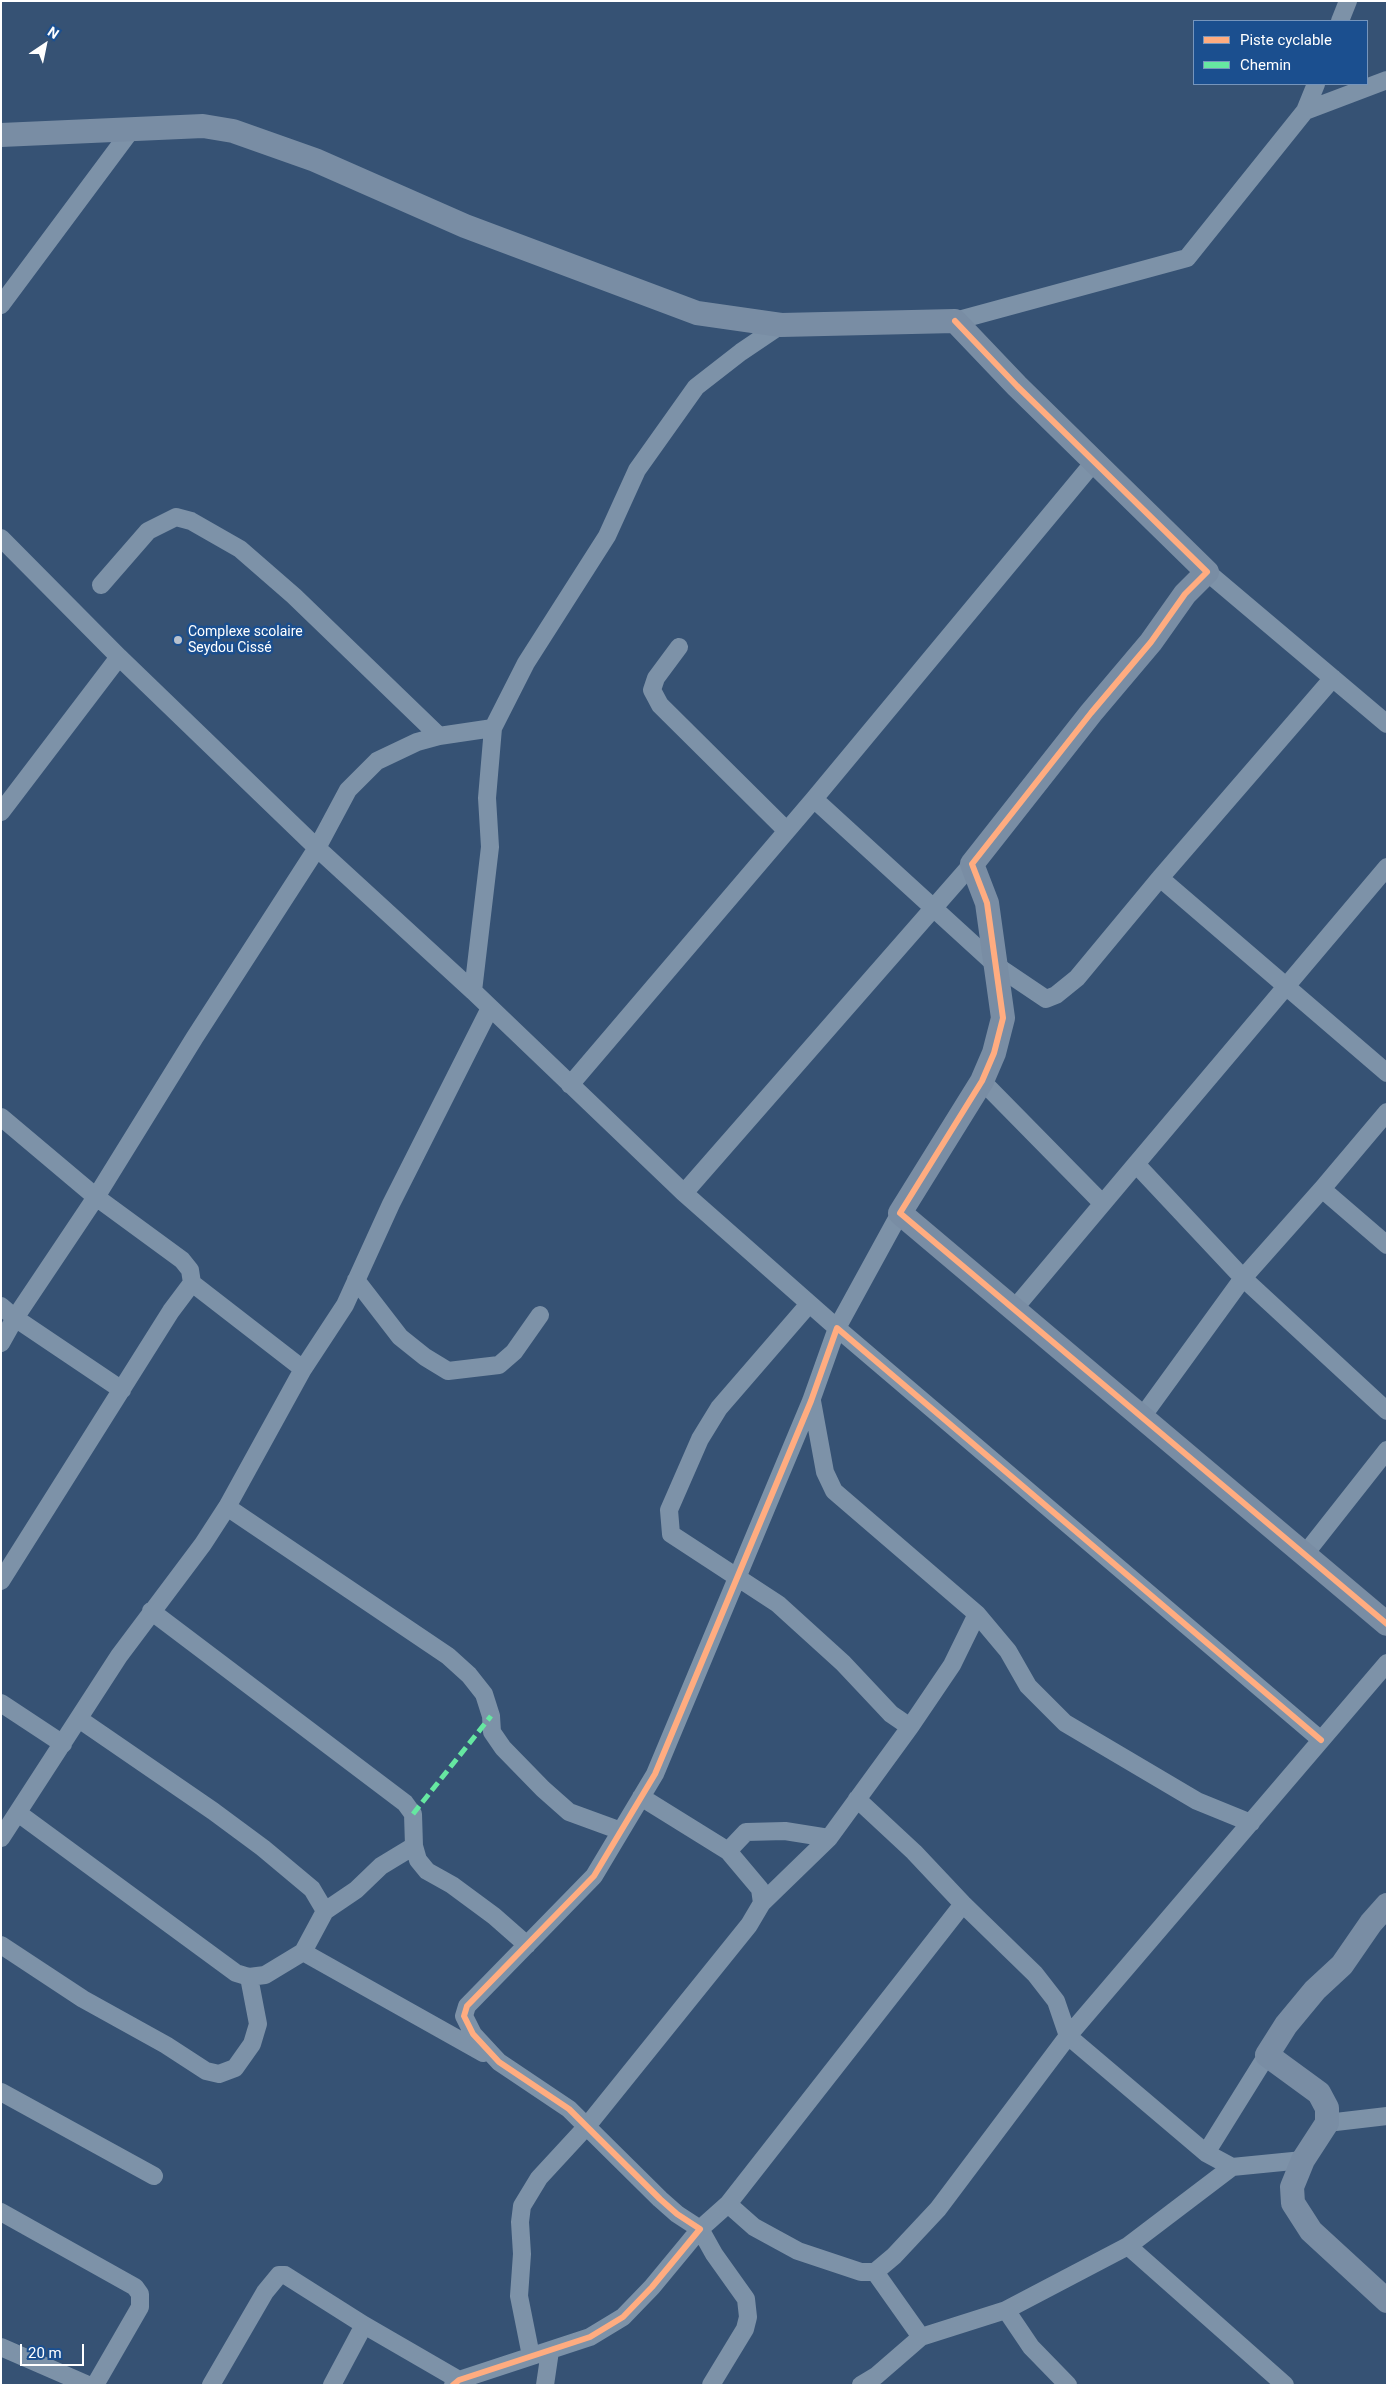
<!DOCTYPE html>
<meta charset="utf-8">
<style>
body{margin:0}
#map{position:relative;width:1388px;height:2386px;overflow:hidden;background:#365274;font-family:Roboto,sans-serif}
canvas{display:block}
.frame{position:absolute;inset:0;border:2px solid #fff;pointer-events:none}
.legend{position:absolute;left:1193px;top:20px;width:175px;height:65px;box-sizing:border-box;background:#1b4f8f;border:1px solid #7695bc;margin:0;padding:6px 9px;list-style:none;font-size:15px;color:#fff}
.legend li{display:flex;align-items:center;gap:10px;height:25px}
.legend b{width:25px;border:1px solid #7695bc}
.north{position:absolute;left:20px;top:20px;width:50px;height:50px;-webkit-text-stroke:4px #1b4f8f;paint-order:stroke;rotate:34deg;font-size:14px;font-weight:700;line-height:20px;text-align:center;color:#fff}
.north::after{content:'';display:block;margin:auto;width:18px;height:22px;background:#fff;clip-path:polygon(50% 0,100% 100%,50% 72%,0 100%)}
.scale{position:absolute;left:20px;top:2344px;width:64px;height:22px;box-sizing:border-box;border:2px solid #fff;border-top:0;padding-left:6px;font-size:15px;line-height:18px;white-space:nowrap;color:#fff;-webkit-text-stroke:4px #1b4f8f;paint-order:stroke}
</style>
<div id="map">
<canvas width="1388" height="2386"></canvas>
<div class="frame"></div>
<ul class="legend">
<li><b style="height:6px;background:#ffac80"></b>Piste cyclable</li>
<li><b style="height:6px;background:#66e7a1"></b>Chemin</li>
</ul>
<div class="north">N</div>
<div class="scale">20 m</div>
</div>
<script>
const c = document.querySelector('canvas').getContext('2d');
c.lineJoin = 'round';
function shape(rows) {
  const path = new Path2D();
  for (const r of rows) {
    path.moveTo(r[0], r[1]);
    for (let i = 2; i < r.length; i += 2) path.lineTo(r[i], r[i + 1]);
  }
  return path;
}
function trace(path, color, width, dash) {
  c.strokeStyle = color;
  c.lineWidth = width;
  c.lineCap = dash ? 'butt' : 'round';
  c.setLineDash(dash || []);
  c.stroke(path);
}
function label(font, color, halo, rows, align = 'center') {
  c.font = font + ' Roboto,sans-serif';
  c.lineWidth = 5;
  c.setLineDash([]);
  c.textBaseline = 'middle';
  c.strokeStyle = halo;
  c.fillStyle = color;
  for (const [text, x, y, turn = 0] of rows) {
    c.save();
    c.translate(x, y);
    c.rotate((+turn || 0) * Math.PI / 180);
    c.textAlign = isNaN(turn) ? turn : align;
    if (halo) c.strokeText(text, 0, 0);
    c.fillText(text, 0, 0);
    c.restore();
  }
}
const street = shape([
 [1340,21,1348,1],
 [1305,111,1316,84],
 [1,305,132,129],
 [955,321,1187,258,1305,111,1387,80],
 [781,325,741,352,696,387,637,470,607,536,526,663,493,728,487,798,490,847,473,991,684,1193,837,1328,900,1213],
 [1,538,119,657,317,848,473,991],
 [1207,572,1387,724],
 [101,585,148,531,176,517,191,521,240,549,294,596,439,736],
 [679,647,656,678,652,690,660,705,786,830],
 [814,799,997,966,1046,999,1056,995,1077,978,1160,878,1333,678],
 [1,812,119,657],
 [1387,867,1136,1164,1243,1278,1387,1411],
 [1160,878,1387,1073],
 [982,1081,1102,1203],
 [570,1085,814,799,1094,462],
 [1,1117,96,1197,182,1260,190,1270,192,1283,171,1311,1,1581],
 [1322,1189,1387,1112],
 [684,1193,972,864],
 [356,1280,400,1337,425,1357,448,1371,499,1365,514,1352,540,1315],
 [192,1283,303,1369],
 [809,1304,719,1408,700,1439,669,1510,671,1534,778,1604,843,1663,891,1714,910,1727,952,1665,977,1614],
 [1,1306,15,1318,122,1390],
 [1014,1309,1136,1164],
 [1,1343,15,1318,96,1197,195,1037,317,848,348,790,377,761,417,742,439,736,493,728],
 [812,1401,825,1472,834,1491,977,1614,1008,1651,1028,1686,1065,1723,1197,1801,1251,1823],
 [1142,1417,1243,1278,1322,1189,1387,1245],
 [227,1507,448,1656,469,1675,484,1694,491,1716,492,1732,503,1748,543,1789,569,1812,621,1831],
 [1305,1554,1387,1450],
 [151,1611,405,1803,413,1814,414,1846,418,1860,427,1871,452,1885,494,1916,527,1945],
 [1,1703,63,1744],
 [641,1797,728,1851,746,1832,785,1831,829,1838],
 [18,1813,236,1973,249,1977,265,1975,303,1952,325,1911,312,1889,263,1848,213,1811,79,1719],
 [1,1838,119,1656,203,1544,227,1507,303,1369,345,1305,391,1204,490,1008],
 [762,1903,829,1838,910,1727],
 [325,1911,356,1890,381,1866,414,1846],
 [1,1945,83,1999,166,2045,206,2071,219,2074,235,2068,252,2044,258,2024,249,1977],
 [303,1952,483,2053],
 [1,2092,154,2176],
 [1327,2123,1387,2116],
 [1206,2153,1267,2055],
 [1303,2160,1232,2167,1206,2153,1068,2036,1387,1663],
 [728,2204,963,1904],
 [1,2212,135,2287,140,2294,140,2307,95,2385],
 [1128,2246,1285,2385],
 [875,2272,921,2337],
 [1006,2310,1031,2347,1068,2385],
 [1,2347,88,2385],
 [531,2356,519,2296,522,2254,520,2222,522,2206,539,2178,587,2126,749,1925,762,1903,760,1889,728,1851],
 [211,2385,265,2292,279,2275,285,2275,364,2325,459,2380],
 [332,2385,364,2325],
 [453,2385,459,2380,590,2337,623,2317,652,2287,700,2229,677,2214,660,2199,569,2109,499,2062,473,2034,464,2016,467,2006,594,1876,655,1774,811,1401,837,1328,1321,1740],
 [545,2385,550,2351],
 [711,2385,745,2329,748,2317,746,2299,714,2254,700,2229,728,2204,754,2227,798,2251,861,2272,875,2272,894,2256,938,2209,1068,2036,1056,2001,1035,1974,963,1904,914,1852,857,1799],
 [861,2385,876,2376,921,2337,1006,2310,1128,2246,1232,2167]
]);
const secondary = shape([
 [1,135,203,126,233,131,315,160,465,226,697,313,781,325,955,321,1017,386,1207,572,1185,594,1151,642,1091,713,972,864,987,903,1003,1018,994,1053,982,1081,900,1213,1387,1624],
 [1387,1905,1371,1923,1342,1965,1315,1990,1286,2025,1267,2055,1319,2093,1327,2108,1327,2123,1303,2160,1292,2187,1293,2203,1311,2231,1387,2301]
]);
const quiet = shape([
 [413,1814,491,1716]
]);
const cycleway = shape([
 [955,321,1017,386,1207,572,1185,594,1151,642,1091,713,972,864,987,903,1003,1018,994,1053,982,1081,900,1213,1387,1624],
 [453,2385,459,2380,590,2337,623,2317,652,2287,700,2229,677,2214,660,2199,569,2109,499,2062,473,2034,464,2016,467,2006,594,1876,655,1774,811,1401,837,1328,1321,1740]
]);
const markers = [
 [178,640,5,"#b9c2ce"]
];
const poiNames = [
 ["Complexe scolaire",188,632],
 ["Seydou Cissé",188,648]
];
trace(street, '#7d92a8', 18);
trace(secondary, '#798da4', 24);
trace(quiet, '#66e7a1', 5, [10, 5]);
trace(cycleway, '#ffac80', 6);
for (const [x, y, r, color] of markers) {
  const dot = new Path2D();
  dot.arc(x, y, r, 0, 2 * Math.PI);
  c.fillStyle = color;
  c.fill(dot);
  trace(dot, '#1b4f8f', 2);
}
label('14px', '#fff', '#1b4f8f', poiNames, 'left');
</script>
